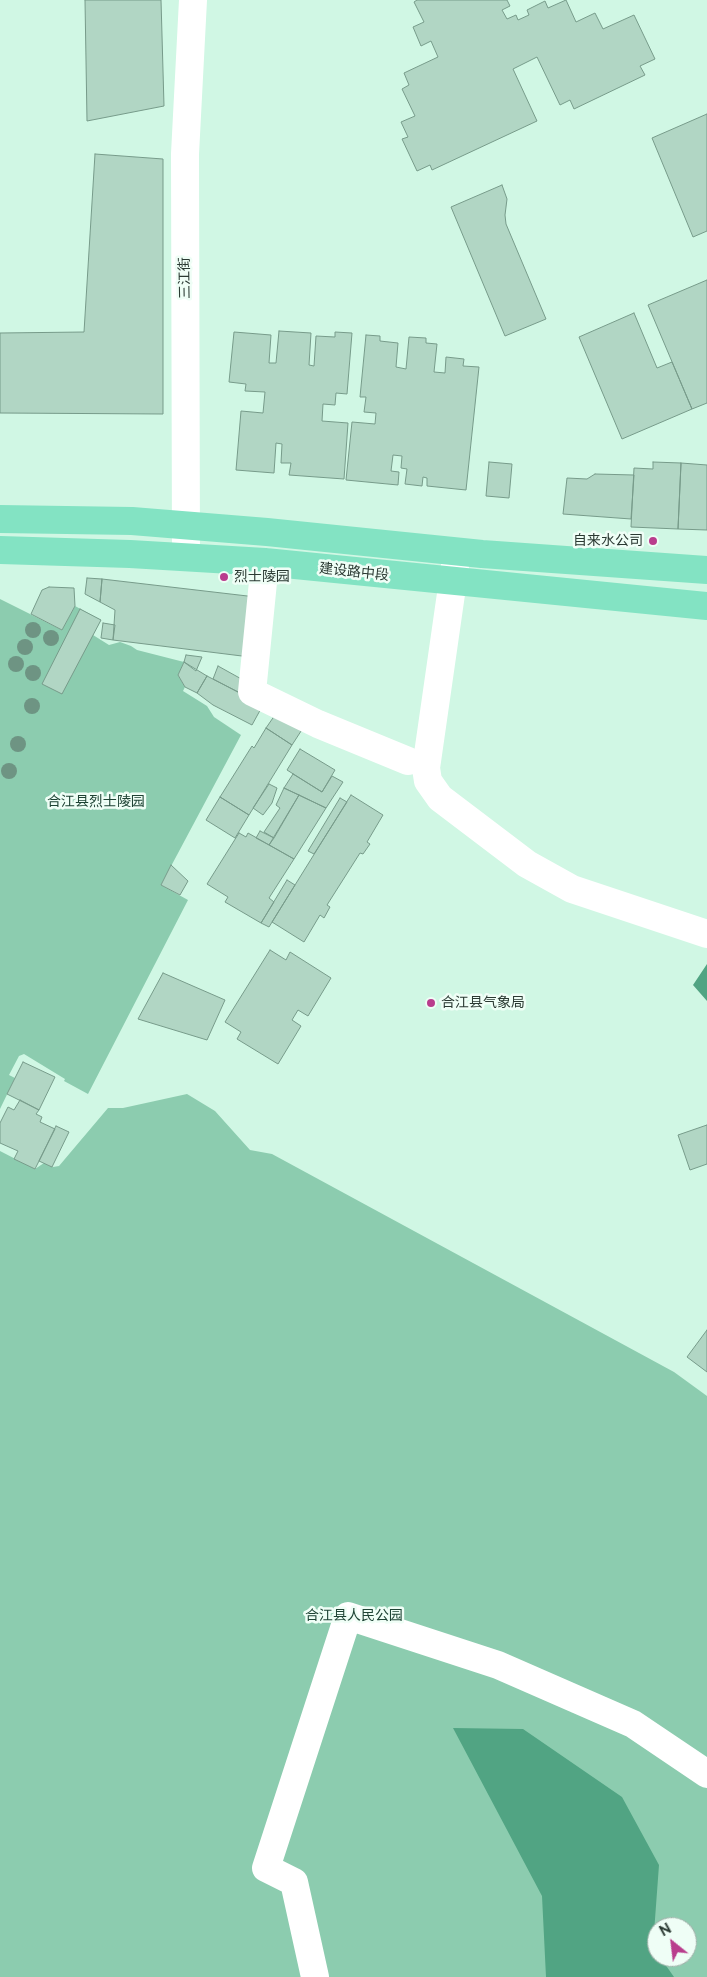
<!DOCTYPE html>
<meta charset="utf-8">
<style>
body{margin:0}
#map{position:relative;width:707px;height:1977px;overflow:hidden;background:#d0f7e4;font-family:Raleway,sans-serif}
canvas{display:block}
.north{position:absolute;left:647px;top:1917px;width:50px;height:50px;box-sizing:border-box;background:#effef6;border:1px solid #a0afa8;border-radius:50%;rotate:331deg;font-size:14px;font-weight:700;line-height:20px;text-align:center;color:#2a3932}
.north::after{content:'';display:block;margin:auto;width:18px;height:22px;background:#b93d8d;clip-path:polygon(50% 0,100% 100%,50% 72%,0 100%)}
</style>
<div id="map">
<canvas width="707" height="1977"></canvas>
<div class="north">N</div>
</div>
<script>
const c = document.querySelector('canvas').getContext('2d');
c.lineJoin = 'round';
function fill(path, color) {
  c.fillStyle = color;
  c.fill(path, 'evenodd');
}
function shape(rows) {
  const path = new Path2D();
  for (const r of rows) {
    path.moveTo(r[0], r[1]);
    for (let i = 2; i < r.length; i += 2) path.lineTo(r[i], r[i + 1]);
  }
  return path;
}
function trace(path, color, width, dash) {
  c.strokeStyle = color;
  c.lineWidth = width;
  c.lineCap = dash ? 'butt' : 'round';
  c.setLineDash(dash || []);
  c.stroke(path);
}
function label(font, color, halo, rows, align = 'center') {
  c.font = font + ' Raleway,"Noto Sans SC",sans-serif';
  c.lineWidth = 5;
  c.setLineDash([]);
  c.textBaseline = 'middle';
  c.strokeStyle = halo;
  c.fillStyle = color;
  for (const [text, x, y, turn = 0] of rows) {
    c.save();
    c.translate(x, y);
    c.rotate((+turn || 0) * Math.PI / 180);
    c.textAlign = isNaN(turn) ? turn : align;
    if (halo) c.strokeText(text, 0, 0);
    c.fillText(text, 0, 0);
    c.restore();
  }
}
const green = shape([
 [0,599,62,630,75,606,101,620,93,635,109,645,120,642,131,646,137,650,184,662,178,675,185,687,183,691,207,706,214,717,241,735,161,885,188,900,88,1094,64,1081,65,1079,24,1054,19,1056,9,1075,15,1078,0,1109],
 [187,1094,215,1111,250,1150,272,1154,674,1372,707,1396,707,1977,0,1977,0,1151,35,1169,44,1163,53,1167,59,1166,108,1108,123,1108],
 [657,1927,687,1927,687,1957,657,1957]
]);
const water = shape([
 [707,964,707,1001,693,985],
 [453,1728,523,1729,622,1797,659,1865,653,1946,657,1957,660,1957,674,1977,546,1977,542,1896]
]);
const building = shape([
 [85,0,161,0,164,106,87,121,85,0],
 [417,0,507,0,510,6,502,10,507,19,516,15,518,20,529,15,527,10,545,1,548,8,566,0,576,22,595,13,603,29,634,15,655,59,640,66,645,75,574,109,570,100,560,105,537,57,513,69,537,121,432,170,430,165,417,171,402,139,408,137,401,122,415,116,402,89,409,85,404,73,438,57,431,41,421,46,413,27,424,22,414,2,417,0],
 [707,114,707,231,693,237,652,138,707,114],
 [95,154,163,159,163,414,0,413,0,333,84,332,95,154],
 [502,185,507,199,505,215,506,224,546,319,505,336,451,207,502,185],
 [707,280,707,403,692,409,648,305,707,280],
 [634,313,657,368,672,362,692,409,622,439,579,337,634,313],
 [279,331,311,333,309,365,314,366,316,336,335,337,335,332,352,333,347,394,336,393,335,405,323,404,322,421,348,423,344,479,289,475,291,463,281,463,282,444,276,443,274,473,236,470,241,411,263,413,265,392,245,391,246,384,229,382,234,332,271,335,269,363,276,363,279,331],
 [366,335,380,336,380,341,398,343,396,367,406,369,409,337,426,338,426,343,437,344,434,372,445,373,446,357,464,359,463,366,479,367,466,490,427,486,427,478,423,477,422,486,405,484,407,469,401,468,402,456,393,455,391,471,399,472,398,485,346,480,352,422,375,424,376,413,364,412,366,397,360,397,366,335],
 [489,462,512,464,509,498,486,496,489,462],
 [653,462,681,463,678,529,631,527,634,468,653,469,653,462],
 [681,463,707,465,707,530,678,529,681,463],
 [595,474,634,475,631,519,563,514,567,478,587,479,595,474],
 [87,578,102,579,100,602,85,594,87,578],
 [102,579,256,597,250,657,113,640,115,610,100,602,102,579],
 [49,587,74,588,75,606,62,630,31,614,42,590,49,587],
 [80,609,101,620,62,694,42,684,80,609],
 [103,623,115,625,113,640,101,638,103,623],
 [186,655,202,657,196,671,184,662,186,655],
 [184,662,207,676,197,693,185,687,178,675,184,662],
 [218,666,245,681,242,694,213,679,218,666],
 [207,676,263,705,252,725,213,705,197,693,207,676],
 [277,712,305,725,292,745,266,728,277,712],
 [266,728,292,745,249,815,220,797,252,746,254,748,266,728],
 [300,749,335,770,322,792,287,770,300,749],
 [293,774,322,792,332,776,343,782,326,808,284,788,293,774],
 [269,784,277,788,272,803,263,815,253,808,269,784],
 [284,788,299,795,274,838,264,832,280,808,276,805,284,788],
 [299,795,326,808,294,859,269,845,299,795],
 [351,795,383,815,367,842,370,844,363,854,360,853,327,905,330,907,324,918,320,915,304,942,272,922,351,795],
 [220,797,249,815,235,838,206,820,220,797],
 [340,798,347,802,314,854,308,851,340,798],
 [260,831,274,838,269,845,256,838,260,831],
 [239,833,246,837,248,833,294,859,269,898,274,902,261,923,225,902,228,897,207,884,239,833],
 [171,865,188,881,180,895,161,885,171,865],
 [287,880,295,885,269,927,261,923,287,880],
 [270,950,286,960,290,952,331,978,308,1016,298,1010,292,1020,301,1026,278,1064,237,1039,241,1032,225,1022,270,950],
 [163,973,225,1000,207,1040,138,1019,163,973],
 [23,1062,55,1077,39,1110,7,1094,23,1062],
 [20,1100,39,1110,36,1114,42,1117,40,1122,55,1129,35,1169,14,1159,18,1151,0,1143,0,1123,8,1107,14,1110,20,1100],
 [707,1125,707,1164,690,1170,678,1135,707,1125],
 [56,1126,69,1132,52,1167,39,1161,56,1126],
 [707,1330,707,1372,687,1357,707,1330]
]);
const minor = shape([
 [457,552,426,768,428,781,440,798,527,864,572,889,707,934],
 [186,557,185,154,193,0],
 [265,562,252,692,318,724,408,761],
 [315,1977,294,1882,266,1868,348,1616,498,1665,633,1724,707,1774]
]);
const major = shape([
 [0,519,132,521,267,532,482,554,707,570],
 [0,550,130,554,265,562,707,606]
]);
const trees = [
 [33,630],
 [51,638],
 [25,647],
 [16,664],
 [33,673],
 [32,706],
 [18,744],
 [9,771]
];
const markers = [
 [653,541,5,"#b93d8d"],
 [224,577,5,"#b93d8d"],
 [431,1003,5,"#b93d8d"]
];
const streetNames = [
 ["三江街",185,278,-91],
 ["建设路中段",354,572,6]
];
const poiNames = [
 ["自来水公司",643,541,"right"],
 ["烈士陵园",234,577],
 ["合江县气象局",441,1003]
];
const parkNames = [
 ["合江县烈士陵园",96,802],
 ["合江县人民公园",354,1616]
];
fill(green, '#8cccaf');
fill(water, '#51a483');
fill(building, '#b1d6c4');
trace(building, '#779b8a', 1);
trace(minor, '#fff', 28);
trace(major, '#83e3c3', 28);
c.fillStyle = '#6e9483';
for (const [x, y] of trees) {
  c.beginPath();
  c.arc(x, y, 8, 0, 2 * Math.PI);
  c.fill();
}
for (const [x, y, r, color] of markers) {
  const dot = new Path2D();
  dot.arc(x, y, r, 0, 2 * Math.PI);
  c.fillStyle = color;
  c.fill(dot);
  trace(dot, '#effef6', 2);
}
label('14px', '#2a3932', '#effef6', streetNames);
label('14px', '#2a3932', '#effef6', poiNames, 'left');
label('14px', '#1e4334', '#effef6', parkNames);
</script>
